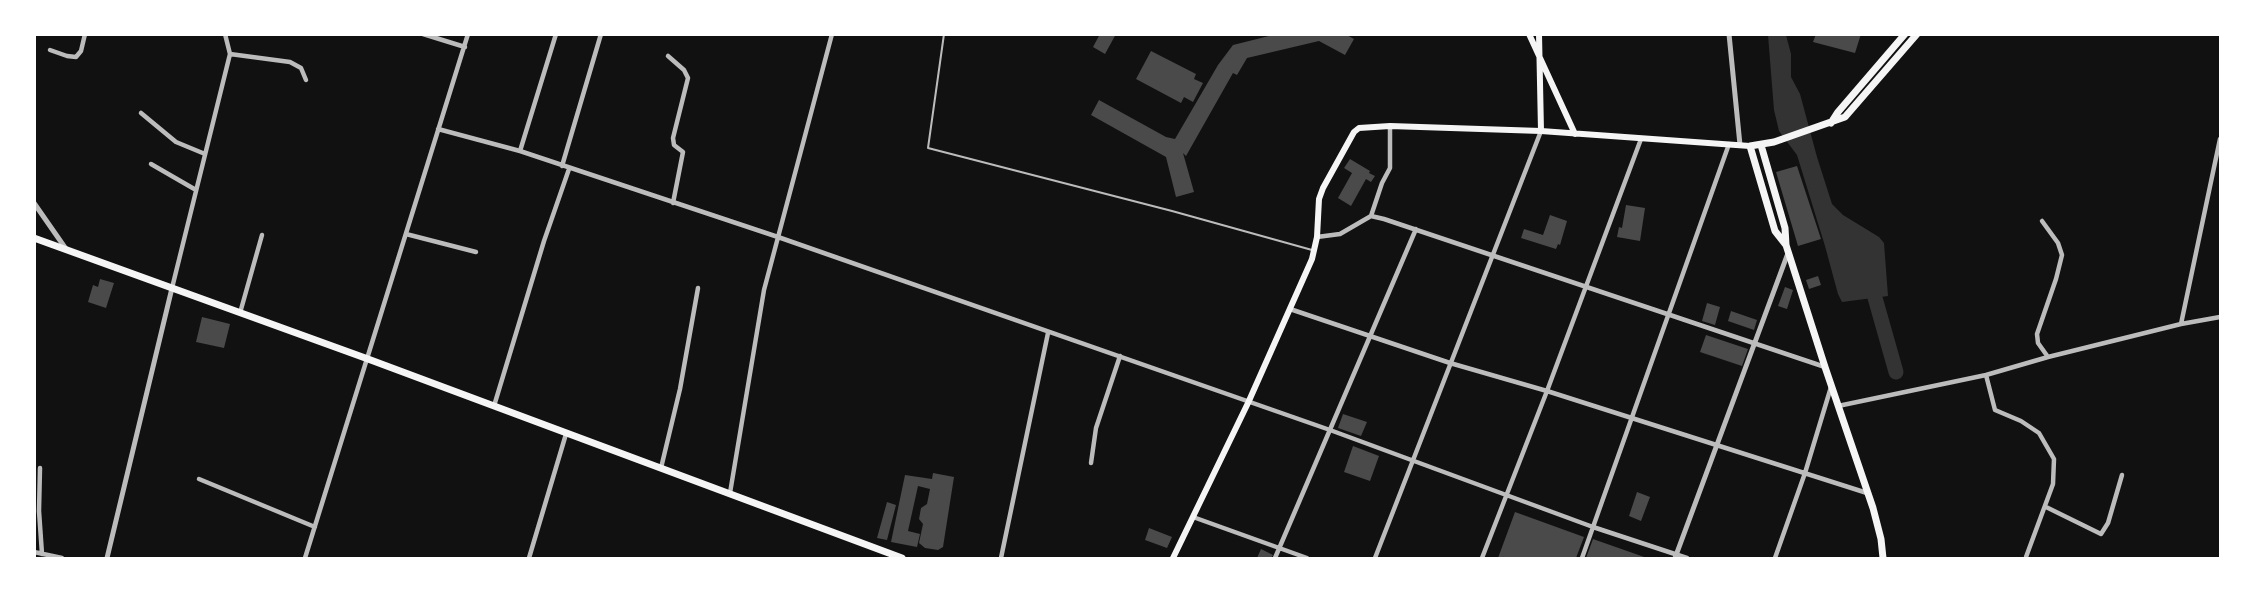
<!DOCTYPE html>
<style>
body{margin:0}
#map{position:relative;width:2255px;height:593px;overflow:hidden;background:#111;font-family:"Source Sans 3",sans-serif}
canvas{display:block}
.frame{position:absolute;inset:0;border:36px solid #fff;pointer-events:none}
</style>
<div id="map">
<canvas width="2255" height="593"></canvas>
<div class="frame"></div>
</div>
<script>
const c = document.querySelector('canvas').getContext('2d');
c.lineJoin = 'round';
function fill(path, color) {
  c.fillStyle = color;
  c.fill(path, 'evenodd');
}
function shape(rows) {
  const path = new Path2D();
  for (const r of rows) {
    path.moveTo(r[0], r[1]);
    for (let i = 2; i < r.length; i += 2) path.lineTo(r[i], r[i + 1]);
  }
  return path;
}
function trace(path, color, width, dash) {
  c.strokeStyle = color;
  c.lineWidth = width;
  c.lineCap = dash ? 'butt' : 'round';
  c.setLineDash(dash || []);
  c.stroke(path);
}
const water = shape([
 [1768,35,1786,35,1791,54,1791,77,1800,94,1817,157,1832,204,1843,215,1879,237,1884,243,1888,296,1842,302,1838,294,1825,246,1797,155,1779,131,1774,110]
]);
const river = shape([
 [1870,280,1896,372]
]);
const building = shape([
 [1100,34,1116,34,1105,54,1093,47],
 [1277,34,1345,34,1354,39,1345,55,1319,41,1247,58,1237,75,1233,73,1186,156,1183,153,1194,192,1176,197,1166,157,1091,115,1099,100,1166,137,1175,139,1218,65,1233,45],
 [1816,34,1861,34,1855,53,1813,42],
 [1151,51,1196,74,1194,79,1203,83,1193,102,1184,97,1181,103,1136,79],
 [1350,159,1370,171,1369,173,1375,176,1371,182,1366,179,1351,206,1338,198,1352,173,1344,168],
 [1797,166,1821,239,1798,246,1776,172],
 [1626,205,1645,208,1640,241,1617,237,1619,227,1622,228],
 [1550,215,1567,221,1560,245,1558,244,1556,249,1521,238,1524,229,1543,235],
 [1818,276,1821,285,1809,289,1806,280],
 [100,279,114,283,106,308,88,302,93,285,98,287],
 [1785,287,1793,290,1787,309,1778,306],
 [1707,303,1720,307,1715,325,1702,321],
 [1731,311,1757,320,1754,330,1728,321],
 [202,317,230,324,224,348,196,342],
 [1706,335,1748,349,1742,366,1700,352],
 [1343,414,1367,422,1361,436,1338,428],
 [1353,446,1379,456,1370,481,1344,472],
 [933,473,954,477,943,547,938,550,925,548,919,543,923,524,919,519,921,508,927,504,930,489,918,486,908,531,920,534,917,547,891,542,905,475,932,479],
 [1637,492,1650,497,1641,521,1629,516],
 [887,502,896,505,887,540,877,538],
 [1515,512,1584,537,1576,558,1498,558],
 [1149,528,1172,537,1167,548,1145,540],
 [1593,539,1647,558,1586,558],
 [1261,549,1273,555,1271,558,1257,558]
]);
const service = shape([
 [944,34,928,148,1172,211,1312,250]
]);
const minor = shape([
 [423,34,465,47],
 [50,50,67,56,76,57,81,51,85,34],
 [230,54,290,62,301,68,306,80],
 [668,56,684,70,688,78,673,138,674,145,683,152,673,203],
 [141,113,176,142,205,154],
 [438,129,520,151,778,237,1330,430,1593,527,1687,558],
 [520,151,556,34],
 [151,164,196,190],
 [562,166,601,34],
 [1371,216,1382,183,1390,168,1390,126],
 [2042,221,2058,243,2062,255,2056,279,2037,334,2038,343,2048,357],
 [406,234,476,252],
 [1317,237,1340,234,1371,216,1384,219,1825,367],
 [172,288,230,54,225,34],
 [1290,309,1450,363,1547,391,1867,493],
 [240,313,262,235],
 [2181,324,2220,139],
 [1986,375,1995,410,2021,421,2039,433,2054,459,2053,484,2026,557],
 [494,406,544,241,569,169],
 [1838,406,1986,375,2048,357,2181,324,2220,317],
 [1091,463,1096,428,1120,356],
 [40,468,39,511,42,554],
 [661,468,680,389,698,288],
 [199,479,315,527],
 [730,493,764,290,832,34],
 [2046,507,2101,534,2108,523,2122,475],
 [1193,517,1307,558],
 [34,552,62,558],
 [305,558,468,34],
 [529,558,566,434],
 [1001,558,1048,333],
 [1275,558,1416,229],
 [1375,558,1541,131],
 [1482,558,1547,391,1641,139],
 [1582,558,1729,144],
 [1775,558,1805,473,1831,387]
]);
const tertiary = shape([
 [1729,34,1740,145],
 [34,203,66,249],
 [107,558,172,288],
 [1675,558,1788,253]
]);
const secondary = shape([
 [1529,34,1575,134],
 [1539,34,1541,131],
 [1173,558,1248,403,1312,259,1317,237,1319,199,1323,188,1354,132,1359,128,1390,126,1541,131,1750,146]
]);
const primary = shape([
 [1831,123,1838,112,1905,34],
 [1761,145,1785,228,1786,245,1825,367,1873,508,1881,539,1883,558],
 [34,238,368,359,902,558],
 [1786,245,1775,231,1750,146,1774,142,1845,117,1917,34]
]);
fill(water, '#333');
trace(river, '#333', 15);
fill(building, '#4a4a4a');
trace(service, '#bcbcbc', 2);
trace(minor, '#bcbcbc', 4.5);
trace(tertiary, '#bcbcbc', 5);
trace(secondary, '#f5f5f5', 6);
trace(primary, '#f5f5f5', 7);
</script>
